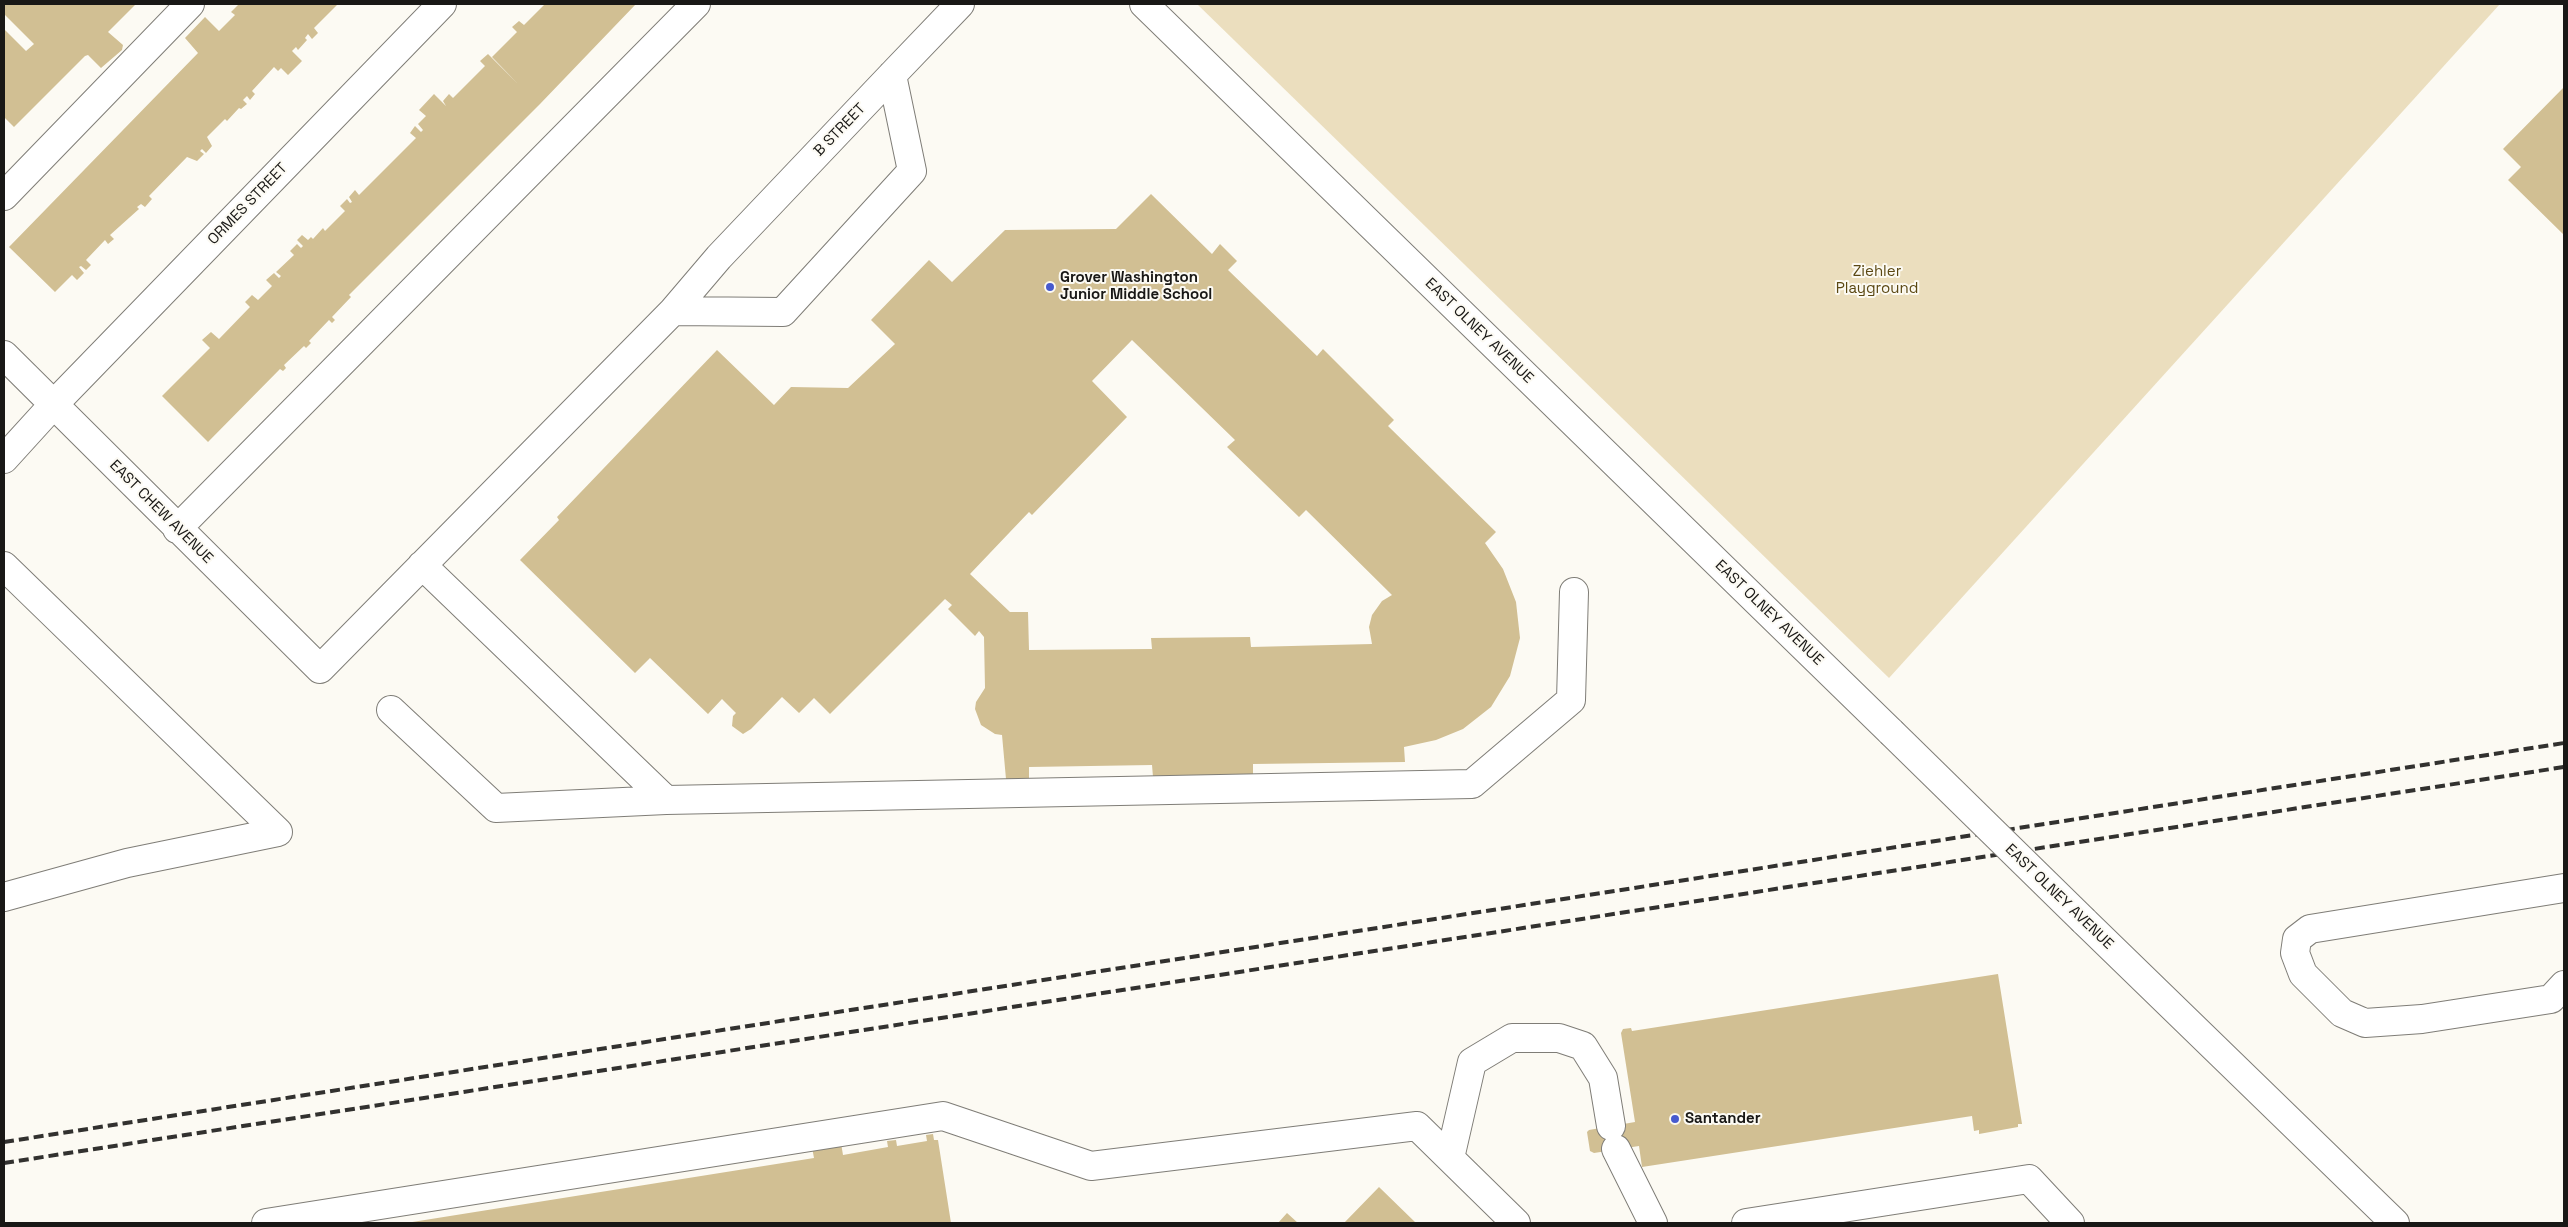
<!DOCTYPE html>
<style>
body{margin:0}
#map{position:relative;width:2568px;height:1227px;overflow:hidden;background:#fcfaf3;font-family:"Space Grotesk",sans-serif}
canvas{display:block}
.frame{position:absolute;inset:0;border:5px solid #191816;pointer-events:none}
</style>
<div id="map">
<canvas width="2568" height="1227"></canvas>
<div class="frame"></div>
</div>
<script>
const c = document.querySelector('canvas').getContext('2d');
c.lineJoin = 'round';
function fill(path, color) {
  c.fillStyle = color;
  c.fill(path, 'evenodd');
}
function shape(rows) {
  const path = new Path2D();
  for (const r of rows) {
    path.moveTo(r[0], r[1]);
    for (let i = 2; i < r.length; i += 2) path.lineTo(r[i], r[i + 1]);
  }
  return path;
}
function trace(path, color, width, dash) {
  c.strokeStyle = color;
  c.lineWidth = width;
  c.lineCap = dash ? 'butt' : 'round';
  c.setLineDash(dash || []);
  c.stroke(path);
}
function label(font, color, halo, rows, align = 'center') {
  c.font = font + ' "Space Grotesk",sans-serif';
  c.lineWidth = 4;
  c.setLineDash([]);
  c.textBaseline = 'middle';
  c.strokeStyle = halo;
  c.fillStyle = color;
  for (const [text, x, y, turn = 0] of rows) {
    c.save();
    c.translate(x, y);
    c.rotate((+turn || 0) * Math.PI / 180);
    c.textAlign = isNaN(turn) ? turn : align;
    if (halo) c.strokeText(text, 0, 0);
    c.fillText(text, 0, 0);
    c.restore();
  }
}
const green = shape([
 [1197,4,2500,4,1889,678]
]);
const building = shape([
 [4,4,136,4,108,32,123,45,122,50,101,68,88,55,85,56,14,127,4,117,4,29,26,51,34,44,4,14],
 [239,4,338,4,314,28,318,33,312,39,308,34,305,38,307,40,298,50,296,47,292,51,302,61,288,75,281,68,278,71,274,67,252,91,255,94,250,100,247,96,243,100,247,104,241,109,239,108,227,121,225,119,207,137,212,146,206,153,202,149,200,151,204,154,197,161,187,157,149,196,152,199,145,207,141,204,137,207,139,209,110,235,114,239,108,244,105,240,86,260,91,265,86,270,81,266,79,267,84,273,77,280,72,275,55,292,9,247,198,53,185,38,205,17,219,31,235,15,231,12],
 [545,4,636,4,540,104,349,295,351,297,332,317,335,320,332,323,329,320,309,341,311,343,306,348,304,346,284,365,286,368,283,371,280,369,208,442,162,396,210,348,202,340,211,332,219,339,250,307,245,302,252,295,258,300,272,286,266,280,274,273,279,278,281,276,276,272,294,255,290,251,297,244,301,248,303,246,297,240,302,235,308,240,311,237,313,239,323,228,325,231,345,211,340,206,347,199,350,203,352,202,349,197,355,190,359,195,416,138,410,133,415,126,421,132,423,130,418,124,426,116,419,110,434,94,446,106,443,101,449,94,453,98,485,66,480,61,488,54,518,84,492,57,517,32,512,27,519,21,524,25],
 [2564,87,2564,235,2508,180,2521,167,2503,149],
 [1151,194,1212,254,1220,244,1237,261,1228,270,1317,356,1323,349,1394,420,1388,426,1496,532,1485,543,1503,569,1516,602,1520,638,1510,676,1491,707,1463,729,1436,740,1404,747,1405,762,1253,764,1253,776,1153,777,1152,765,1029,767,1029,780,1006,779,1002,735,995,734,981,725,975,709,976,702,985,688,984,637,979,631,975,636,948,609,952,605,945,599,830,714,814,698,799,713,782,697,751,729,743,734,732,726,733,716,736,713,722,699,708,714,650,658,635,673,520,560,559,520,557,517,717,350,774,405,791,387,848,388,895,344,871,320,929,260,952,282,1005,230,1116,229],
 [1132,340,1235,440,1227,447,1299,517,1306,510,1392,595,1382,601,1372,615,1369,627,1372,644,1251,647,1250,637,1151,638,1152,649,1029,650,1028,612,1010,612,970,574,1029,512,1032,515,1127,417,1092,381],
 [1998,974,2022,1124,2018,1124,2018,1127,1979,1134,1979,1130,1974,1131,1972,1116,1642,1167,1639,1146,1594,1153,1590,1151,1587,1132,1589,1130,1635,1122,1621,1033,1623,1029,1631,1028,1632,1031],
 [933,1134,934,1140,938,1140,951,1223,406,1223,814,1158,811,1142,840,1137,843,1155,888,1147,887,1141,896,1140,897,1146,927,1141,926,1135],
 [1379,1187,1416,1223,1344,1223],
 [1287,1213,1298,1223,1278,1223]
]);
const minor = shape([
 [1144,4,1891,732],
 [892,75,912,171,783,312,673,311,719,257,892,75,960,4],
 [4,196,190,4],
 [4,355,320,669,673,311],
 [4,459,54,404,442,4],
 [177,529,696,4],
 [4,566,278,832,127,863,4,897],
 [391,710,496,808,666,800,422,565],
 [666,800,1472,784,1571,700,1574,592],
 [2564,888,2310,929,2297,939,2295,953,2303,974,2342,1013,2365,1023,2422,1019,2551,999,2564,985],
 [2084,921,2395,1223],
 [1616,1149,1653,1223],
 [1450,1158,1472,1062,1512,1038,1559,1038,1583,1046,1603,1078,1611,1126],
 [266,1223,943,1116,1091,1166,1417,1126,1516,1223],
 [1746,1223,2029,1179,2070,1223]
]);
const rail = shape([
 [4,1142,2564,743],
 [4,1163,2564,767]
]);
const minorBridge = shape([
 [1891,732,2084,921]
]);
const markers = [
 [1050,287,5,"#475ace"],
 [1675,1119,5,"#475ace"]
];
const streetNames = [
 ["B STREET",840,130,-46],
 ["ORMES STREET",248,204,-46],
 ["EAST OLNEY AVENUE",1479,331,44],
 ["EAST CHEW AVENUE",161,512,45],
 ["EAST OLNEY AVENUE",1769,613,44],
 ["EAST OLNEY AVENUE",2059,897,44]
];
const parkNames = [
 ["Ziehler",1877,272],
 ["Playground",1877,289]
];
const poiNames = [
 ["Grover Washington",1060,278],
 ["Junior Middle School",1060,295],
 ["Santander",1685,1119]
];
fill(green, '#ebdebe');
fill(building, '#d1bf93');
trace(minor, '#7f7d77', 30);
trace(minor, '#fff', 28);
trace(rail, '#32312f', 4, [10, 5]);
trace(minorBridge, '#7f7d77', 30, []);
trace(minorBridge, '#fff', 28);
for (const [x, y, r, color] of markers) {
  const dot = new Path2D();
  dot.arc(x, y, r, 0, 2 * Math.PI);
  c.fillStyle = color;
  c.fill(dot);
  trace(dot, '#fcfaf3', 2);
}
label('15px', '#191816', '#fcfaf3', streetNames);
label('15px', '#5b4813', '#fcfaf3', parkNames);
label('bold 15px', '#191816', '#fcfaf3', poiNames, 'left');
</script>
